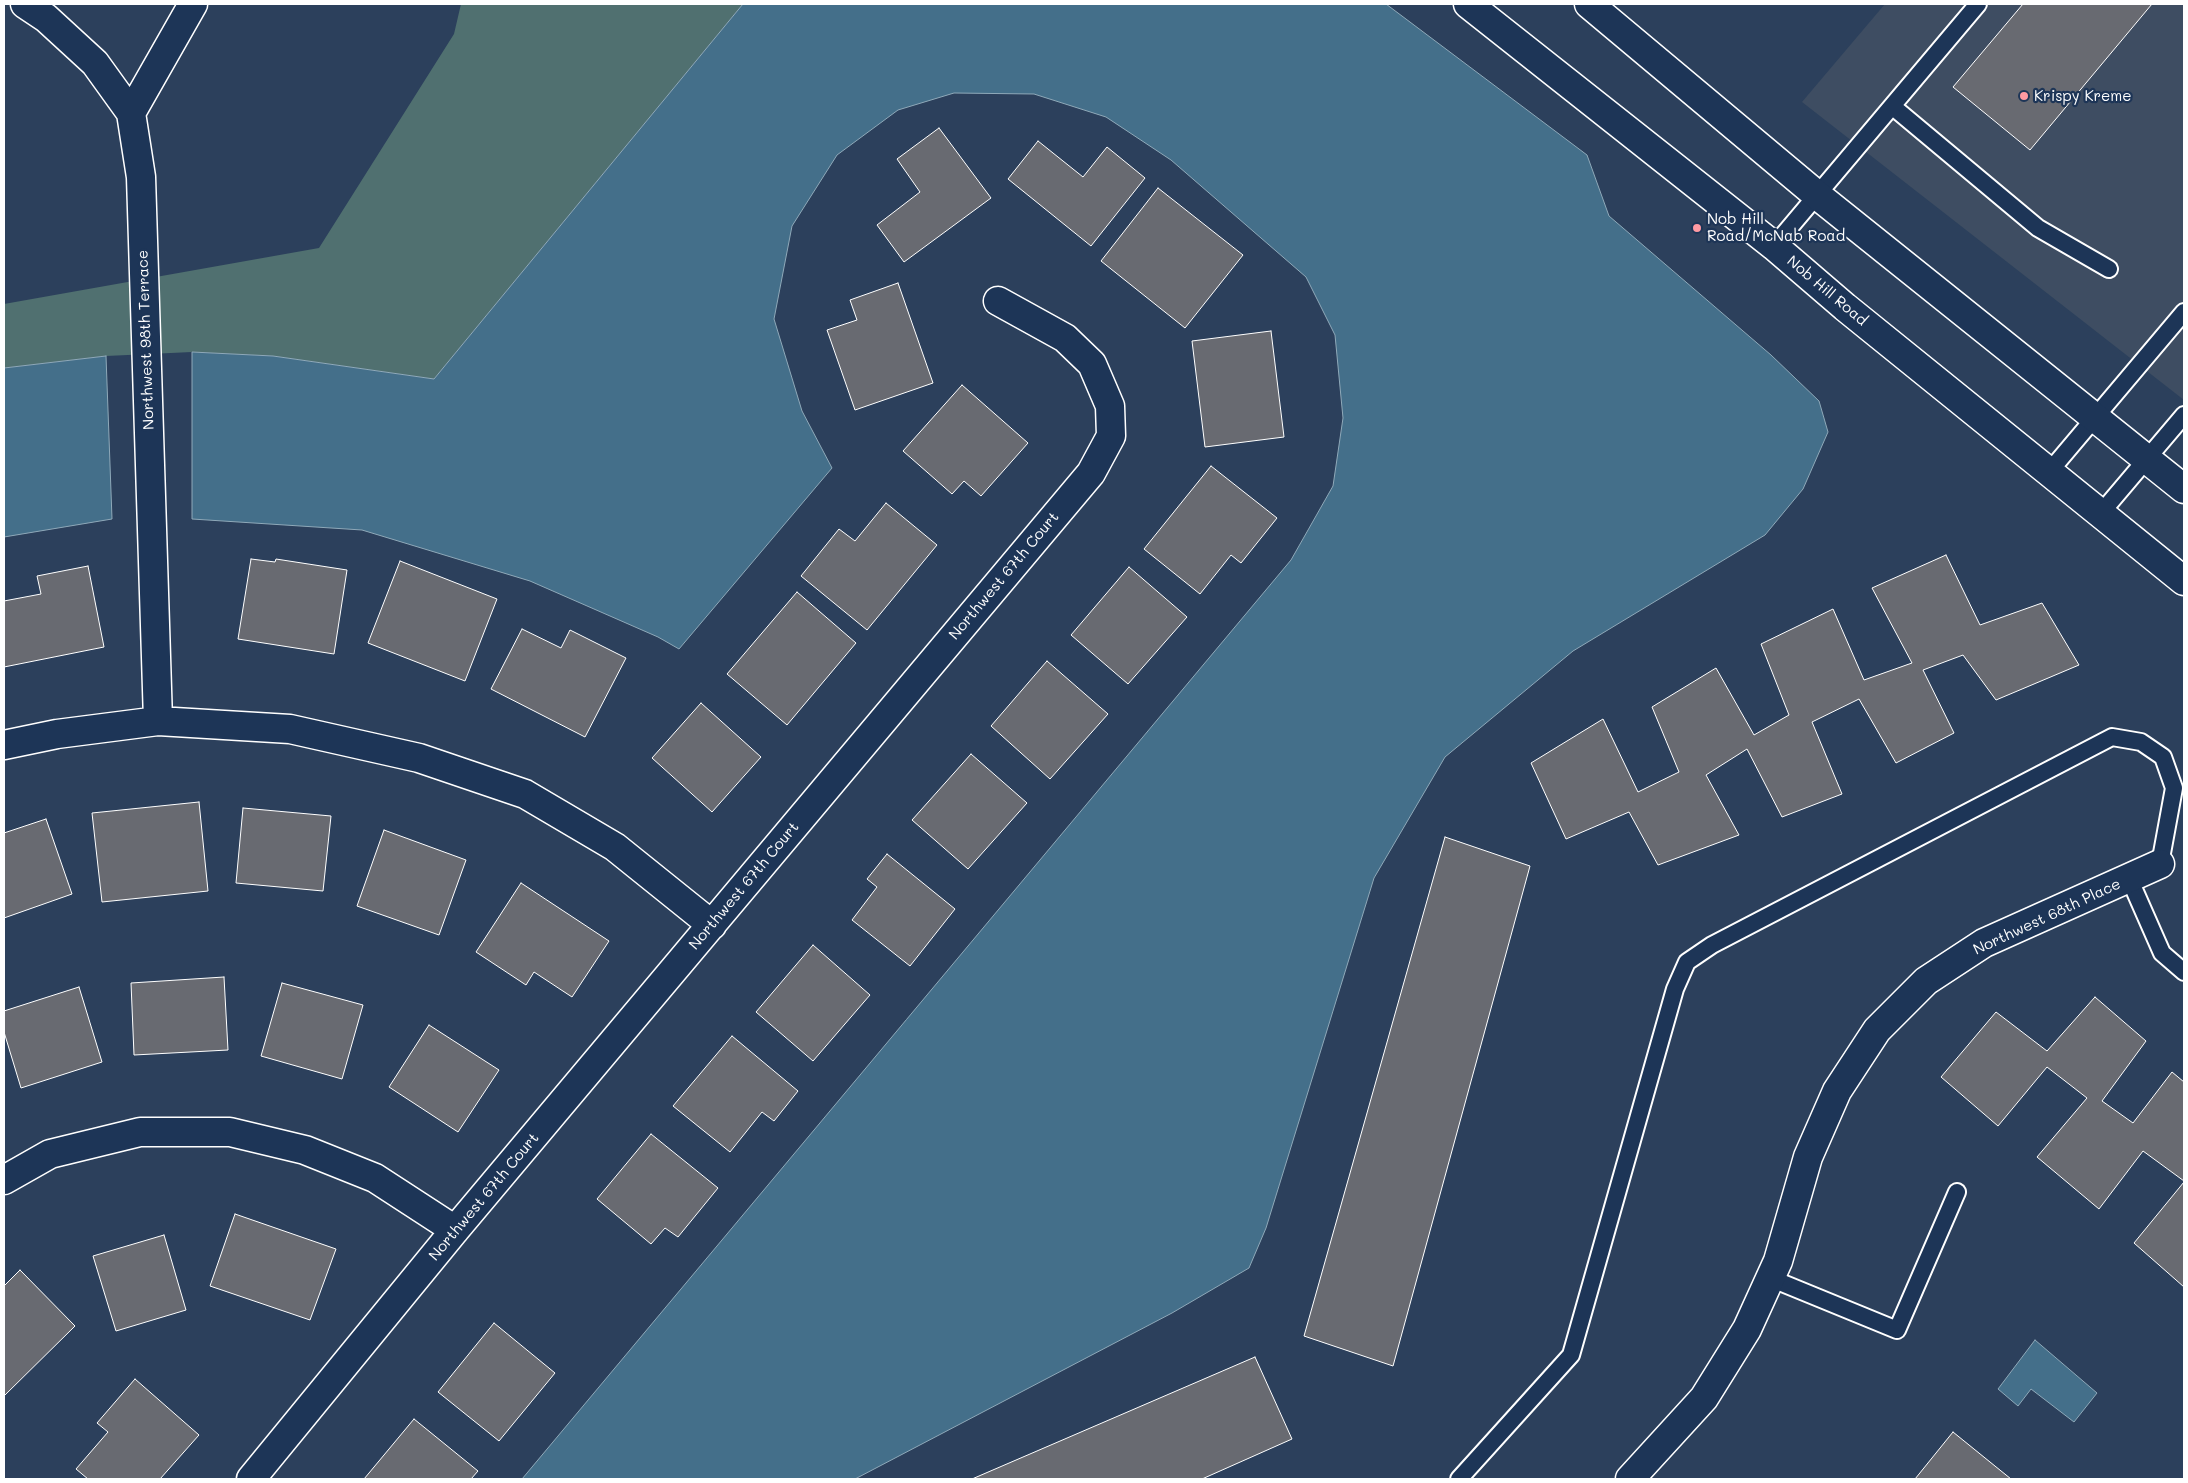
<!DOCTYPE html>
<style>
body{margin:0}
#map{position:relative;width:2188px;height:1483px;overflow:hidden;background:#2c405c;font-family:Mali,sans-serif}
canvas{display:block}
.frame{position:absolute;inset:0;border:5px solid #fff;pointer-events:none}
</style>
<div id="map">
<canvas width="2188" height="1483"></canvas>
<div class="frame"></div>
</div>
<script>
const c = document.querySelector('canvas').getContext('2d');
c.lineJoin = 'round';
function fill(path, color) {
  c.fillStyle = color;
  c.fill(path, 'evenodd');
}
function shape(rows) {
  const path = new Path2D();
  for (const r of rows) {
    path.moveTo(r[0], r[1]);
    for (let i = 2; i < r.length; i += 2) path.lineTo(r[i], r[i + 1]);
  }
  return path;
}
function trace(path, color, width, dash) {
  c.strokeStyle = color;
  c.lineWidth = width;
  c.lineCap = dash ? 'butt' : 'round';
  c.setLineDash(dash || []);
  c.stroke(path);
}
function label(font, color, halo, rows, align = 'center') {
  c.font = font + ' Mali,sans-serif';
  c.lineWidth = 4.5;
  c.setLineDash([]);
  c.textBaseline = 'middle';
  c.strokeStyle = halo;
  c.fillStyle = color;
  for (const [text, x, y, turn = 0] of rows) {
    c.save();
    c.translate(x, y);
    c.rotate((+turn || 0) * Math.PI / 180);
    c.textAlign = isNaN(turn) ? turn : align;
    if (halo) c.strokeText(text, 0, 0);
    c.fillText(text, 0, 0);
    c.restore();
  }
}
const built = shape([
 [1885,4,2184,4,2184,400,1802,102]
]);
const green = shape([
 [461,4,743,4,434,379,273,356,192,352,106,356,4,368,4,304,319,248,454,34]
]);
const water = shape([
 [743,4,1386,4,1587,155,1609,216,1771,355,1819,401,1828,432,1803,489,1765,535,1573,651,1445,757,1374,878,1266,1228,1249,1268,1172,1313,855,1479,522,1479,1291,560,1333,486,1343,418,1335,335,1306,277,1171,160,1106,117,1034,94,954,93,898,110,837,155,792,226,774,319,802,411,832,468,679,649,658,637,530,581,362,530,192,519,192,352,273,356,434,379,743,4],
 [106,356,112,519,4,537,4,368,106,356],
 [2035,1340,2097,1393,2074,1422,2031,1389,2018,1406,1998,1389,2035,1340]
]);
const building = shape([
 [2023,4,2152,4,2030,150,1953,87,2023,4],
 [939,128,991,198,904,262,877,225,920,192,897,159,939,128],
 [1038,141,1083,177,1107,147,1145,178,1091,246,1008,179,1038,141],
 [1158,188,1243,255,1185,328,1101,261,1158,188],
 [898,283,933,383,855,410,827,330,857,320,850,300,898,283],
 [1271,331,1284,437,1205,447,1192,341,1271,331],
 [962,385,1028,443,981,496,964,481,952,494,903,451,962,385],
 [1211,466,1277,518,1241,563,1231,555,1200,594,1144,549,1211,466],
 [886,503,937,545,867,630,801,576,839,529,855,541,886,503],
 [1946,555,1980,625,2042,603,2079,665,1996,700,1963,655,1923,670,1954,733,1896,763,1859,699,1812,722,1842,794,1782,817,1747,749,1706,775,1739,835,1658,865,1629,812,1566,839,1531,763,1603,719,1638,792,1679,772,1652,707,1716,668,1754,735,1789,715,1761,644,1833,609,1864,680,1912,663,1872,588,1946,555],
 [251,559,275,562,276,559,347,570,334,654,238,639,251,559],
 [400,561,497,599,465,681,368,643,400,561],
 [88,566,104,647,4,667,4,601,41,594,37,576,88,566],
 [1129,567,1187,617,1128,684,1071,635,1129,567],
 [797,592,856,643,787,725,727,674,797,592],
 [522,629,561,648,570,630,626,658,585,737,491,689,522,629],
 [1047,661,1108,714,1050,779,991,726,1047,661],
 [701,703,761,757,712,812,652,758,701,703],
 [971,754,1027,803,968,869,912,820,971,754],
 [199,802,208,891,102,902,92,813,199,802],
 [243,808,331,816,323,891,236,883,243,808],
 [46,819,72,894,4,918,4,833,46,819],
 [384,830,466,860,439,935,357,906,384,830],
 [1445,837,1530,866,1393,1366,1304,1336,1445,837],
 [887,854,955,909,910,966,852,920,877,887,867,879,887,854],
 [521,883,609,941,572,997,534,972,526,985,476,952,521,883],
 [813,945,870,995,813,1061,756,1012,813,945],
 [224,977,228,1050,134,1055,131,983,224,977],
 [282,983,363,1005,342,1079,261,1056,282,983],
 [79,987,102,1062,21,1088,4,1032,4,1011,79,987],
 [2095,997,2146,1041,2102,1101,2133,1123,2172,1072,2184,1082,2184,1181,2143,1151,2099,1209,2037,1157,2087,1098,2047,1067,1998,1126,1941,1077,1996,1012,2047,1051,2095,997],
 [429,1025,499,1070,458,1132,389,1087,429,1025],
 [732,1036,798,1091,774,1121,762,1112,730,1152,673,1106,732,1036],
 [651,1134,718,1188,678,1237,665,1228,651,1244,597,1199,651,1134],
 [2184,1182,2184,1287,2134,1243,2184,1182],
 [235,1214,336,1249,310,1320,210,1286,235,1214],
 [164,1235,186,1310,116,1331,93,1256,164,1235],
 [20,1270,75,1326,4,1396,4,1286,20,1270],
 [494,1323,555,1373,499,1441,438,1392,494,1323],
 [1255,1357,1292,1439,1202,1479,972,1479,1255,1357],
 [135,1379,199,1435,160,1479,88,1479,76,1469,108,1432,97,1423,135,1379],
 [414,1419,478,1471,471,1479,364,1479,414,1419],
 [1953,1432,2011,1479,1915,1479,1953,1432]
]);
const service = shape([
 [1892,106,2038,228,2109,269],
 [1774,246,1978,4],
 [2049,472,2184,312],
 [2101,513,2184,415],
 [2129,878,2162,953,2184,972],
 [1770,1278,1897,1330,1957,1192],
 [1459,1479,1571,1355,1675,989,1687,962,1712,945,2112,737,2141,742,2163,757,2174,788,2160,864]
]);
const minor = shape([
 [25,4,46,18,95,63,131,113,141,177,158,721],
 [131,113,193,4],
 [4,745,57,734,158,721,290,729,419,758,525,794,615,847,712,925],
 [4,1180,50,1154,140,1132,230,1132,305,1150,375,1178,455,1230],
 [251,1479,455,1230,1091,473,1111,436,1110,406,1092,364,1065,338,998,301],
 [1630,1479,1704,1398,1747,1329,1778,1261,1808,1157,1837,1091,1877,1030,1926,981,1984,943,2160,864]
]);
const secondary = shape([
 [1468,4,1774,246,1845,307,2184,581],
 [1589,4,1817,195,2184,489]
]);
const markers = [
 [2024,96,5,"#ff9aa2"],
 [1697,228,5,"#ff9aa2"]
];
const poiNames = [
 ["Krispy Kreme",2034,96],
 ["Nob Hill",1707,219],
 ["Road/McNab Road",1707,236]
];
const streetNames = [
 ["Nob Hill Road",1827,291,40],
 ["Northwest 98th Terrace",146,340,-92],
 ["Northwest 67th Court",1004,576,-50],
 ["Northwest 67th Court",744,886,-50],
 ["Northwest 68th Place",2047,917,-25],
 ["Northwest 67th Court",484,1197,-50]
];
fill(built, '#3e4d62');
fill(green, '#507070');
fill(water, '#446f8a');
trace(water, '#8fa9b9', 1);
fill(building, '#686a71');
trace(building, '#fff', 1);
trace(service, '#fff', 20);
trace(minor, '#fff', 31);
trace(secondary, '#fff', 31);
trace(service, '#1d3557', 16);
trace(minor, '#1d3557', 28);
trace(secondary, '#1d3557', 28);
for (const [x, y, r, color] of markers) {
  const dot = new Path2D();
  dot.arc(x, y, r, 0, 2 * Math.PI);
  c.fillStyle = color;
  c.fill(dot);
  trace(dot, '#1d3557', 2);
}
label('15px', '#fff', '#1d3557', poiNames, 'left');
label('15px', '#fff', '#1d3557', streetNames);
</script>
